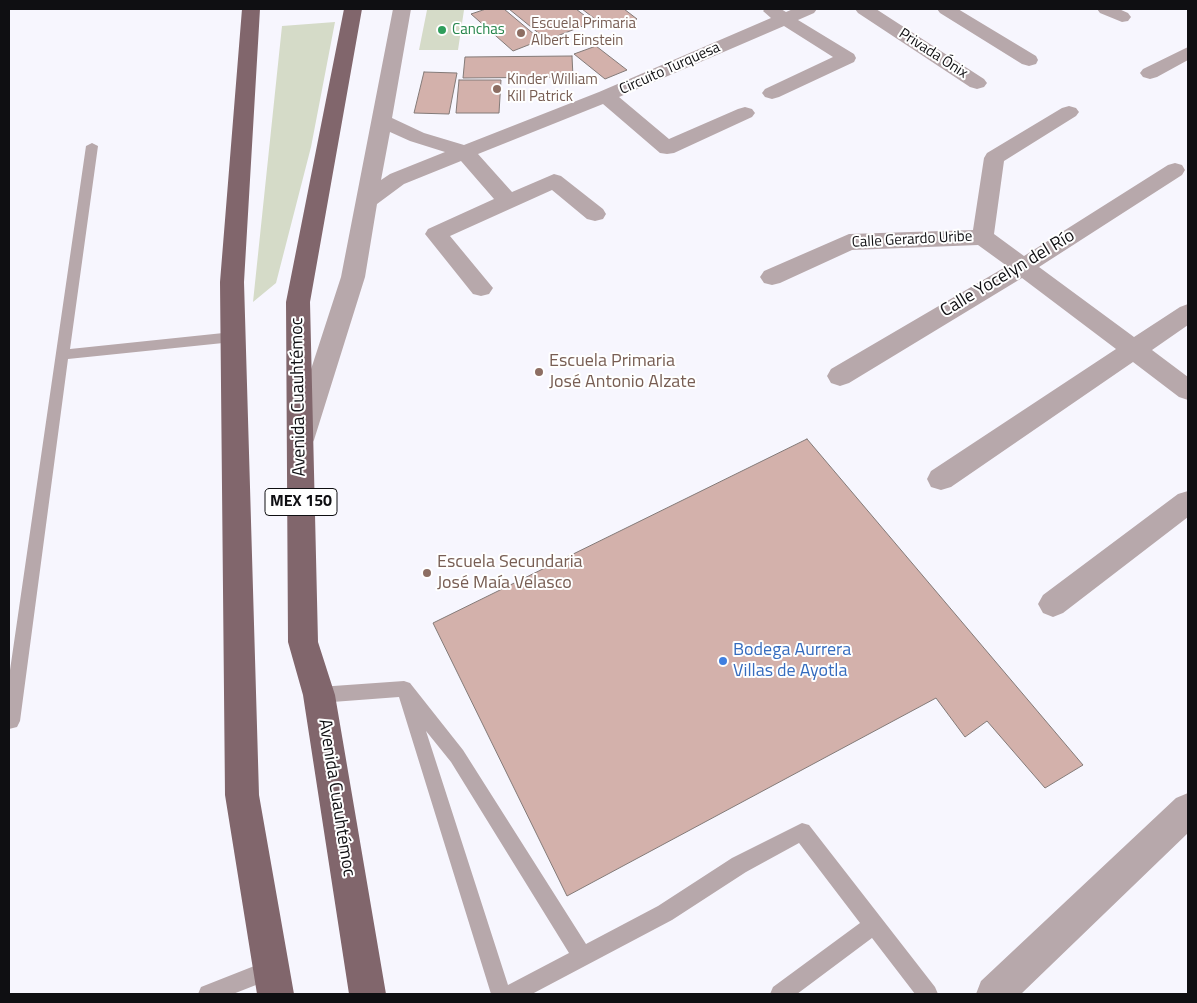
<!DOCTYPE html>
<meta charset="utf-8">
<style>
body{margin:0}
#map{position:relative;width:1197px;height:1003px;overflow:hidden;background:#f7f6fe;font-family:"Titillium Web",sans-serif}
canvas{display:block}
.frame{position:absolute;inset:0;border:10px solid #0f0f12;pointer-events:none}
</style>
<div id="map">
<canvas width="1197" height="1003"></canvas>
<div class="frame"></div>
</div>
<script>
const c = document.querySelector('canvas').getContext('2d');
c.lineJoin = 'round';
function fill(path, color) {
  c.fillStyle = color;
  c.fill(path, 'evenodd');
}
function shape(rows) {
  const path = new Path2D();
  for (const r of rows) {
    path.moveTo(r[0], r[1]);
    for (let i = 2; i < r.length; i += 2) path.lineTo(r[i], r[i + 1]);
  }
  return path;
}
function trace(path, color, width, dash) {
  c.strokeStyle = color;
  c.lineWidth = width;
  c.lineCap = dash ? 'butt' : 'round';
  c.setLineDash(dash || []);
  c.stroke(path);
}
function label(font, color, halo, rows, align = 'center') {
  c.font = font + ' "Titillium Web",sans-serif';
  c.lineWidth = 4;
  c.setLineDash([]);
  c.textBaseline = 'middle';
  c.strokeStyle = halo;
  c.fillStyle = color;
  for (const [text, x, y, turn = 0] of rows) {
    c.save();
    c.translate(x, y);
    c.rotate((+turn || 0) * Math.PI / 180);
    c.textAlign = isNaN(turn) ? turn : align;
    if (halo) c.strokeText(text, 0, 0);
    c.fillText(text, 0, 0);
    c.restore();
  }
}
const green = shape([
 [427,10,464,10,458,50,419,50],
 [335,22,311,147,276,283,253,302,282,26]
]);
const building = shape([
 [486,9,504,9,541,40,513,51,471,14,486,9],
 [509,9,576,9,593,22,547,40,509,9],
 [582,9,624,9,637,19,608,29,582,9],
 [596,46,627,70,605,79,574,54,596,46],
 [572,56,573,77,463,78,465,57,572,56],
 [424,72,457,73,449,114,414,113,424,72],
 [459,80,501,80,499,113,456,113,459,80],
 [807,439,1083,765,1045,788,987,721,965,737,936,698,567,896,433,623,807,439]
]);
const service = shape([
 [92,143,98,146,70,349,233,332,238,334,240,337,238,340,233,342,68,359,20,721,17,727,9,729,9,677,86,146,92,143],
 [404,681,410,683,463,750,586,944,658,906,732,858,802,823,809,825,935,987,938,994,915,994,872,938,797,994,770,994,773,987,860,923,799,843,746,872,672,920,532,994,491,994,399,697,319,703,313,701,310,695,313,689,319,687,404,681],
 [426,731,451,762,569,953,508,985,426,731],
 [272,959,279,962,282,969,279,976,233,994,198,994,201,987,272,959]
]);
const minor = shape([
 [393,9,411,9,392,118,424,133,464,145,599,92,771,18,763,11,765,9,781,9,786,12,793,9,817,9,814,13,798,20,854,54,856,58,854,62,779,97,772,99,765,97,762,93,765,89,833,57,784,26,619,97,669,139,738,109,745,107,752,109,755,113,752,117,674,153,667,154,660,153,603,104,478,154,512,192,554,174,561,176,603,209,606,214,603,219,595,221,587,219,552,190,450,236,493,288,489,294,481,296,473,294,425,234,428,229,494,199,461,161,404,184,377,204,365,277,314,440,310,447,301,451,292,447,288,440,341,277,393,9],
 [390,132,410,141,445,152,390,174,381,180,390,132],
 [855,9,876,9,984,79,987,83,984,87,977,89,970,87,858,13,855,9],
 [937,9,958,9,1036,56,1038,60,1036,64,1029,66,1022,64,940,13,937,9],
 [1097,9,1119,9,1128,13,1131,17,1128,21,1122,22,1100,13,1097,9],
 [1188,47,1188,60,1157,77,1150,79,1143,77,1140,73,1143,69,1188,47],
 [1069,106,1076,108,1079,112,1076,116,1004,161,994,234,1024,256,1168,165,1175,163,1182,165,1185,170,1182,175,1039,267,1134,337,1180,307,1188,304,1188,325,1152,350,1188,377,1188,400,1179,397,1133,362,951,487,941,490,931,487,927,479,931,471,1116,349,1022,278,849,383,840,386,831,383,827,376,831,369,1007,266,978,245,852,250,780,283,772,285,764,283,760,277,764,271,849,234,973,230,984,158,987,153,1062,108,1069,106],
 [1188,491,1188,517,1063,613,1053,617,1043,613,1038,604,1043,595,1178,494,1188,491],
 [1188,793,1188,833,1021,994,976,994,981,981,1176,798,1188,793]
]);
const primary = shape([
 [242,9,260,9,244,282,259,795,294,994,257,994,225,795,220,282,242,9],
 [344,9,362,9,310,302,318,642,335,695,386,994,349,994,303,695,288,642,286,302,344,9]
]);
const markers = [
 [442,30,5,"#2e9e5b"],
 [521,33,5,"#8d6e63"],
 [497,89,5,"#8d6e63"],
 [539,372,5,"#8d6e63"],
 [427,573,5,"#8d6e63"],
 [723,661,5,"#3f7fe0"]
];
const farEducationnames = [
 ["Escuela Primaria",531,24],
 ["Albert Einstein",531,41],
 ["Kinder William",507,80],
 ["Kill Patrick",507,97]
];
const farLeisurenames = [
 ["Canchas",452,30]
];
const farStreetnames = [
 ["Privada Ónix",933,54,33],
 ["Circuito Turquesa",670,69,-24],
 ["Calle Gerardo Uribe",912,240,-3]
];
const shields = [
 [301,502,72]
];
const shieldNames = [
 ["MEX 150",301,502]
];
const streetNames = [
 ["Calle Yocelyn del Río",1008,274,-31],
 ["Avenida Cuauhtémoc",299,397,-91],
 ["Avenida Cuauhtémoc",336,798,81]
];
const educationNames = [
 ["Escuela Primaria",549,362],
 ["José Antonio Alzate",549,383],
 ["Escuela Secundaria",437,563],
 ["José Maía Velasco",437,584]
];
const shopNames = [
 ["Bodega Aurrera",733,651],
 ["Villas de Ayotla",733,672]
];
fill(green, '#d5dbc8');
fill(building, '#d3b1ab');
trace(building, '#837a78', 1);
fill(service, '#b7a8ab');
fill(minor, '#b7a8ab');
fill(primary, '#81666c');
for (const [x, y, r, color] of markers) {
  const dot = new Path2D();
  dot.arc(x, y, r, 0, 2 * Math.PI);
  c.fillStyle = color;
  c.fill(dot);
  trace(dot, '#fff', 2);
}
label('15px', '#785e54', '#fff', farEducationnames, 'left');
label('15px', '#27864d', '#fff', farLeisurenames, 'left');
label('15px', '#0f0f12', '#fff', farStreetnames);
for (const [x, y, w] of shields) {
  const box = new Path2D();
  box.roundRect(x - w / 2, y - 13.5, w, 27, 4);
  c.fillStyle = '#fff';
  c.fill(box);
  trace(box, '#0f0f12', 1);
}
label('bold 16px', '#0f0f12', null, shieldNames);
label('18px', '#0f0f12', '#fff', streetNames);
label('18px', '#785e54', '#fff', educationNames, 'left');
label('18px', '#366cbe', '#fff', shopNames, 'left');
</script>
